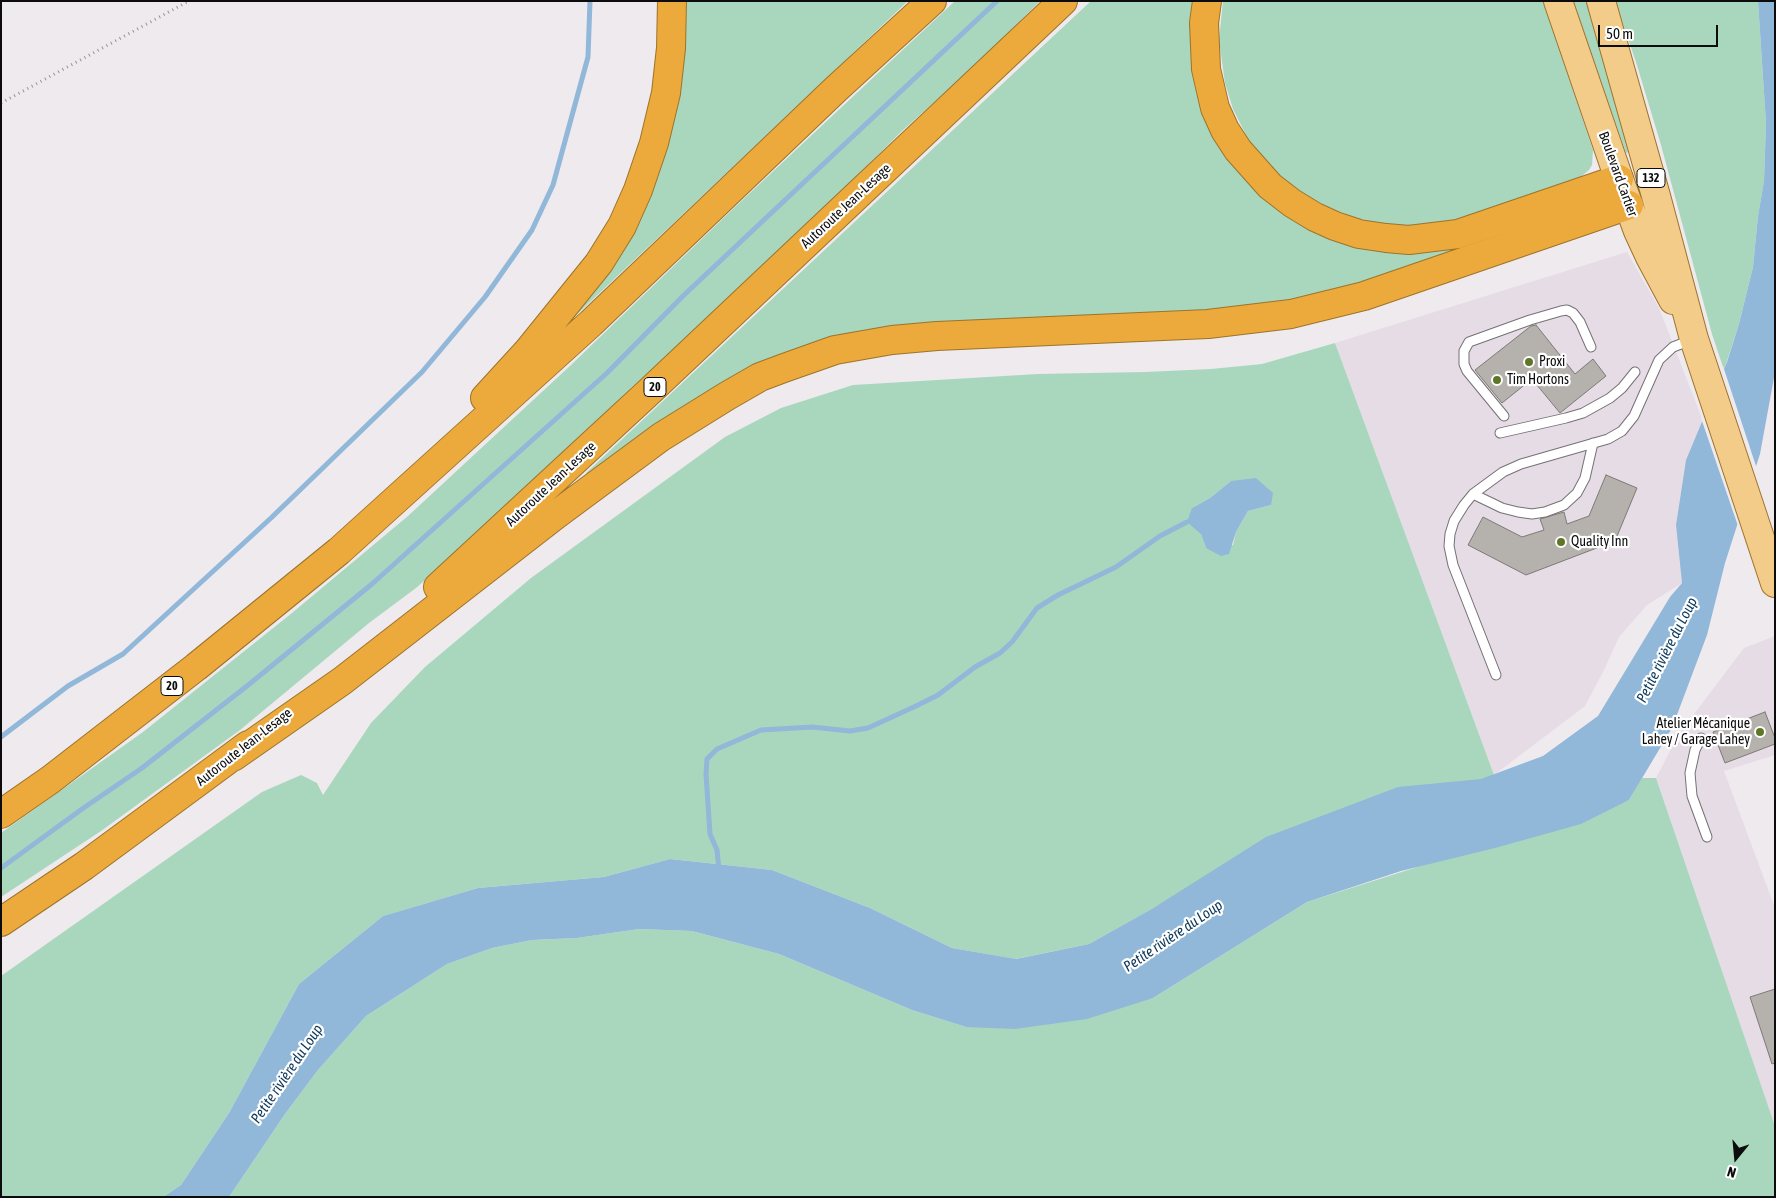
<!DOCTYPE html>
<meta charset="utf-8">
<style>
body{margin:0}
#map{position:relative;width:1776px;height:1198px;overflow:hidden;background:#eeeaee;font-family:"Asap Condensed",sans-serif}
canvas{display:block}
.frame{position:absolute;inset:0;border:2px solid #0d0c0d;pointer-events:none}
.north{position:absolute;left:1711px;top:1133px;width:50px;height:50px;-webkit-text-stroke:4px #fff;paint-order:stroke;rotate:197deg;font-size:14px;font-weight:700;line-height:20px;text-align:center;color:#0d0c0d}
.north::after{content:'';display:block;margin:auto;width:18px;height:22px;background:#0d0c0d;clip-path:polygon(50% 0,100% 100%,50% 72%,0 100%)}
.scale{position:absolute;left:1598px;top:25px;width:120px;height:22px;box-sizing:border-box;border:2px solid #0d0c0d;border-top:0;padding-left:6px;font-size:15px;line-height:18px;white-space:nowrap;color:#0d0c0d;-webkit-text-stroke:4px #fff;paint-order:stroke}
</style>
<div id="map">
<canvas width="1776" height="1198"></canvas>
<div class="frame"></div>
<div class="north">N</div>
<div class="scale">50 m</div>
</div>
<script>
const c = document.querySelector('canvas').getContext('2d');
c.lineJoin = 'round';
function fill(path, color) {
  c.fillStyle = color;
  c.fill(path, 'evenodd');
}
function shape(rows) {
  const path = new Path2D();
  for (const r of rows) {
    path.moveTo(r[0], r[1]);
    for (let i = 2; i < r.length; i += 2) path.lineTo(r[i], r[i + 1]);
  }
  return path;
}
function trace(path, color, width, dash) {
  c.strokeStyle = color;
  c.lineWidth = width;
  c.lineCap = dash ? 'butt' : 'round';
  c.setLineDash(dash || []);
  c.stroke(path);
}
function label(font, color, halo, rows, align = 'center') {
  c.font = font + ' "Asap Condensed",sans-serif';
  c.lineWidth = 4.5;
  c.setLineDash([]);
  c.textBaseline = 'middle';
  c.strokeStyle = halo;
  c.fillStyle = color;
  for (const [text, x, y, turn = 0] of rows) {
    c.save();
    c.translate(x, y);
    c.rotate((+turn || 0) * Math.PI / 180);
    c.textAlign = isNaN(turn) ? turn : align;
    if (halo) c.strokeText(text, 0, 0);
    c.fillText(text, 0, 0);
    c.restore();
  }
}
const built = shape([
 [1627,252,1659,308,1703,421,1686,460,1676,525,1682,583,1647,605,1619,637,1604,670,1585,706,1494,775,1335,343],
 [1775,636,1775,755,1724,771,1775,908,1775,1126,1656,778,1679,734,1744,648]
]);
const green = shape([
 [681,1,908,1,571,320,567,315,651,190,670,137,681,73],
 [955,1,1040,1,983,58,902,131,802,230,687,338,633,386,497,516,416,588,369,623,240,730,101,831,1,897,1,833,143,732,292,613,408,516,571,365,735,207],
 [1091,1,1197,1,1212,122,1347,239,1588,201,1590,206,1345,292,1225,311,874,331,589,478,586,473],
 [1223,1,1543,1,1593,150,1592,165,1589,170,1578,179,1464,219,1425,226,1392,226,1359,219,1328,207,1301,193,1276,174,1253,149,1233,109,1225,83,1219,40],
 [1573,1,1587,1,1608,62,1631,151,1626,153],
 [1615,1,1758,1,1766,123,1764,181,1758,216,1753,267,1739,324,1724,370,1712,334,1661,145,1636,62],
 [1335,343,1494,775,1155,907,1089,944,1015,959,952,948,870,908,772,870,670,859,604,877,478,888,383,916,299,984,229,1113,181,1185,163,1197,1,1197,1,976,262,792,301,775,317,783,323,795,371,723,425,667,531,578,725,437,781,408,853,385,1038,374,1145,372,1211,369,1262,364],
 [1231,481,1271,505,1248,511,1236,532,1233,545,1206,548,1192,508,1210,498],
 [1642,778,1656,778,1775,1126,1775,1197,229,1197,285,1114,318,1070,366,1016,447,964,492,948,532,940,577,938,639,929,692,931,779,954,912,1010,966,1027,1153,998,1307,902,1629,800]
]);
const water = shape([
 [1758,1,1775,1,1775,372,1760,454,1725,563,1707,635,1672,728,1629,800,1581,824,1495,848,1401,871,1307,902,1153,998,1087,1019,1015,1029,966,1027,912,1010,779,954,692,931,639,929,577,938,532,940,492,948,447,964,366,1016,318,1070,285,1114,229,1197,163,1197,181,1185,229,1113,299,984,383,916,478,888,604,877,670,859,772,870,870,908,952,948,1016,959,1089,944,1155,907,1266,837,1398,787,1481,779,1543,756,1598,716,1670,597,1682,583,1676,525,1686,460,1727,362,1739,324,1753,267,1758,216,1764,181,1766,123],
 [1256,478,1273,493,1271,505,1248,511,1236,532,1229,554,1221,556,1206,548,1201,534,1187,522,1192,508,1210,498,1231,481]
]);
const pier = shape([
 [1723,366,1757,469,1739,529,1701,418]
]);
const stream = shape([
 [1,737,68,686,123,654,271,518,422,372,485,297,532,230,553,185,588,57,590,1],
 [1,868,82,809,142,768,247,686,372,584,607,373,684,295,997,1],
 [719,870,717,850,710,834,706,774,707,759,717,749,761,730,812,727,850,731,868,728,916,706,938,695,975,667,1000,653,1012,642,1037,608,1058,595,1116,567,1160,536,1187,522]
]);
const building = shape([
 [1536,325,1575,374,1593,359,1606,376,1560,413,1532,379,1502,403,1475,370,1531,326,1536,325],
 [1606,475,1637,488,1615,541,1526,575,1468,545,1483,517,1522,537,1544,530,1540,519,1564,512,1567,524,1589,516,1606,475],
 [1765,712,1775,738,1775,744,1725,763,1713,732,1765,712],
 [1775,989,1775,1063,1772,1064,1750,997,1775,989]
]);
const path = shape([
 [1,103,189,1]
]);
const lane = shape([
 [1504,416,1467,371,1464,364,1464,351,1469,342,1530,320,1561,311,1567,310,1573,313,1580,322,1591,347],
 [1500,433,1566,418,1583,413,1610,398,1622,388,1635,372],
 [1473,494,1502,508,1518,512,1532,514,1545,512,1564,505,1577,493,1585,478,1593,443],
 [1496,675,1453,565,1449,546,1450,534,1454,521,1464,505,1473,494,1503,472,1521,464,1608,439,1622,431,1634,416,1659,360,1673,347,1691,340],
 [1701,738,1695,750,1690,773,1692,796,1707,837]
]);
const primary = shape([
 [1558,1,1619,179,1638,231,1650,257,1673,300],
 [1601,1,1656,196,1694,339,1775,583]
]);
const highway = shape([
 [1207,1,1204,23,1206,69,1215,108,1225,130,1238,150,1270,186,1292,203,1315,217,1335,226,1359,234,1386,238,1409,240,1458,234,1619,179],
 [485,398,528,351,599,263,622,226,638,190,654,143,666,93,671,48,672,1],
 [438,587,652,389,1063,1],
 [233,757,342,681,557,514,661,437,727,396,760,377,784,368,835,350,892,340,937,336,1208,324,1291,314,1364,296,1629,205],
 [1,814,50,780,196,667,339,551,591,323,836,89,932,1],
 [1,922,84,866,248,745]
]);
const markers = [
 [1529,362,5,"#5e7627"],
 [1497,380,5,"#5e7627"],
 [1561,542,5,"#5e7627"],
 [1760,732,5,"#5e7627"]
];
const shields = [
 [1651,178,28],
 [655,387,22],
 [172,686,22]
];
const shieldNames = [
 ["132",1651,178],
 ["20",655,387],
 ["20",172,686]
];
const streetNames = [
 ["Boulevard Cartier",1618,174,70],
 ["Autoroute Jean-Lesage",846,206,-43],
 ["Autoroute Jean-Lesage",551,484,-43],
 ["Autoroute Jean-Lesage",244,747,-38]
];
const poiNames = [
 ["Proxi",1539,362],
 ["Tim Hortons",1507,380],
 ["Quality Inn",1571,542],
 ["Atelier Mécanique",1750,724,"right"],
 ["Lahey / Garage Lahey",1750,740,"right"]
];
const waterNames = [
 ["Petite rivière du Loup",1667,650,-63],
 ["Petite rivière du Loup",1173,936,-34],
 ["Petite rivière du Loup",287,1074,-56]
];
fill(built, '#e6dce6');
fill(green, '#a9d7bd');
fill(water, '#91b7d9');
fill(pier, '#eeeaee');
trace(stream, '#91b7d9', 5);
fill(building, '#b5b2ae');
trace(building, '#7e7a76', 1);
trace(lane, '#757174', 11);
trace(primary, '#9d732b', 30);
trace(highway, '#9d732b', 30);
trace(path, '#979497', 3, [1, 4]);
trace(lane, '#fff', 9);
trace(primary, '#f3cc89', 28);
trace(highway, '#ebaa3b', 28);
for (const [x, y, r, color] of markers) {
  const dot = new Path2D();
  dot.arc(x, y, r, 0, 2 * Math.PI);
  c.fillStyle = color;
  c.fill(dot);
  trace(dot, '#fff', 2);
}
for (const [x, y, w] of shields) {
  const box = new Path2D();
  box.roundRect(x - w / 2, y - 9.5, w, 19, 4);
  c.fillStyle = '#fff';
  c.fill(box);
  trace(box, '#0d0c0d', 1);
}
label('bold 12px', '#0d0c0d', null, shieldNames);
label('14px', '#0d0c0d', '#fff', streetNames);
label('14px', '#0d0c0d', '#fff', poiNames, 'left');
label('italic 15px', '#0d395a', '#fff', waterNames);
</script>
